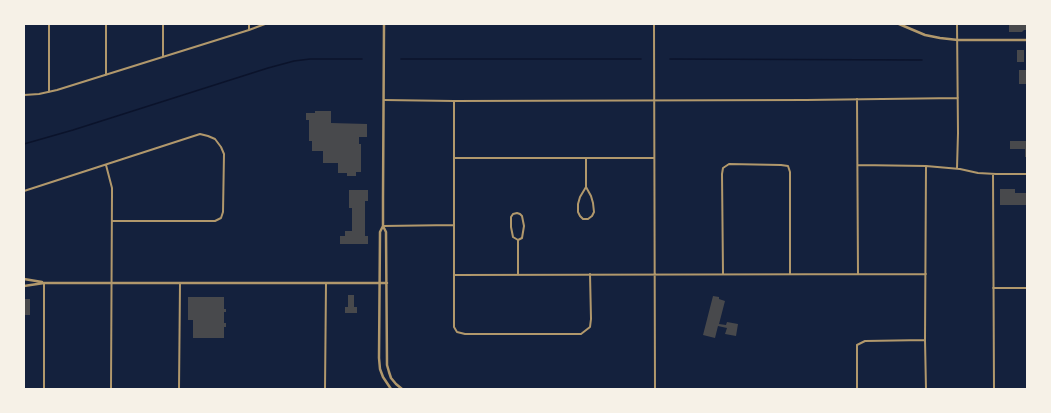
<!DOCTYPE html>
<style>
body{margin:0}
#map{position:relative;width:1051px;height:413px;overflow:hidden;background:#14213d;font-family:Overpass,sans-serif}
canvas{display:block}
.frame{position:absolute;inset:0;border:25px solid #f6f1e7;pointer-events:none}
</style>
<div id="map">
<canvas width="1051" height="413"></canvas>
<div class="frame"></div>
</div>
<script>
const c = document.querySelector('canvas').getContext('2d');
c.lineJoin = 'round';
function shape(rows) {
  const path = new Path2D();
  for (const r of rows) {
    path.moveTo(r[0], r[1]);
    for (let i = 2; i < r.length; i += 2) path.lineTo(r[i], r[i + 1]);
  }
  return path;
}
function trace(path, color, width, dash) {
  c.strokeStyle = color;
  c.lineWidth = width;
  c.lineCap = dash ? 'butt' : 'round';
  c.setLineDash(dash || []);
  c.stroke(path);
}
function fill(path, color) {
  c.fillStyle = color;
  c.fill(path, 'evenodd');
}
const stream = shape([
 [401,59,641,59],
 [670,59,922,60],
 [24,144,73,130,268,68,294,61,310,59,362,59]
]);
const building = shape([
 [1009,24,1027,24,1027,30,1024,30,1022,32,1009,32],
 [1017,50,1024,50,1024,62,1017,62],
 [1019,70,1026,70,1026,72,1027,72,1026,84,1019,84],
 [315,111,331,111,331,123,367,124,367,137,359,137,359,144,361,144,361,172,356,172,356,176,347,176,347,173,338,173,338,163,323,163,323,151,312,151,312,141,309,141,309,120,306,120,306,113,315,113],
 [1010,141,1027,141,1027,157,1025,157,1025,149,1010,149],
 [1000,189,1015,189,1015,193,1027,193,1027,205,1000,205],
 [349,190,368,190,368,201,365,201,365,236,368,236,368,244,340,244,340,236,345,236,345,231,352,231,352,208,349,208],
 [348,295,354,295,354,307,357,307,357,313,345,313,345,307,348,307],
 [713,296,719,297,719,299,725,301,719,324,726,325,727,322,738,324,736,336,725,334,727,328,718,326,715,338,703,335],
 [188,297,224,297,224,309,226,309,226,312,224,312,224,323,226,323,226,327,224,327,224,338,193,338,193,320,188,320],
 [24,299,30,299,30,315,24,315]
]);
const minor = shape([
 [106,24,106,75],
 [249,24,249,30],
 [654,24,655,389],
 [163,57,163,24],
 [49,92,49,24],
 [24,95,39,94,57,90,249,30,265,24],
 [857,99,858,274],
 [384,100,454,101,806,100,958,98],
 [454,101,454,327,457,332,465,334,581,334,590,327,591,319,590,274],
 [454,158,654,158],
 [586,159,586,187,580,197,578,204,578,212,580,216,583,219,588,219,592,216,594,212,593,203,591,196,586,187],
 [106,165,112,188,112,193,111,389],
 [858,165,926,166,960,169,978,173,996,174,1027,174],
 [957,168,958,133,957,24],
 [993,174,994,389],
 [24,191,200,134,208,136,215,139,221,147,224,154,223,212,221,218,215,221,112,221],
 [383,226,454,225],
 [518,274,518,240,522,238,524,226,522,216,520,214,517,213,513,214,511,217,511,227,513,237,518,240],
 [723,274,722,174,723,168,729,164,781,165,788,166,790,172,790,274],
 [454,275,926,274],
 [44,283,44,389],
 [993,288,1027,288],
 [179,389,180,283],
 [325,389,326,283],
 [857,389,857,345,865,341,925,340],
 [926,389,925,340,926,166]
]);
const tertiary = shape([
 [384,24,383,197,383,226,386,232,387,365,389,372,391,378,396,384,402,389],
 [899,24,925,35,940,38,958,40,1027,40],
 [383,226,380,232,379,358,380,369,383,377,391,389],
 [24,279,42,282],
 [24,286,44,283,387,283]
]);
trace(stream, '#0b132b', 1.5);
fill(building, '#48494c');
trace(minor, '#b1986c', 2);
trace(tertiary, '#b1986c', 2.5);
</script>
